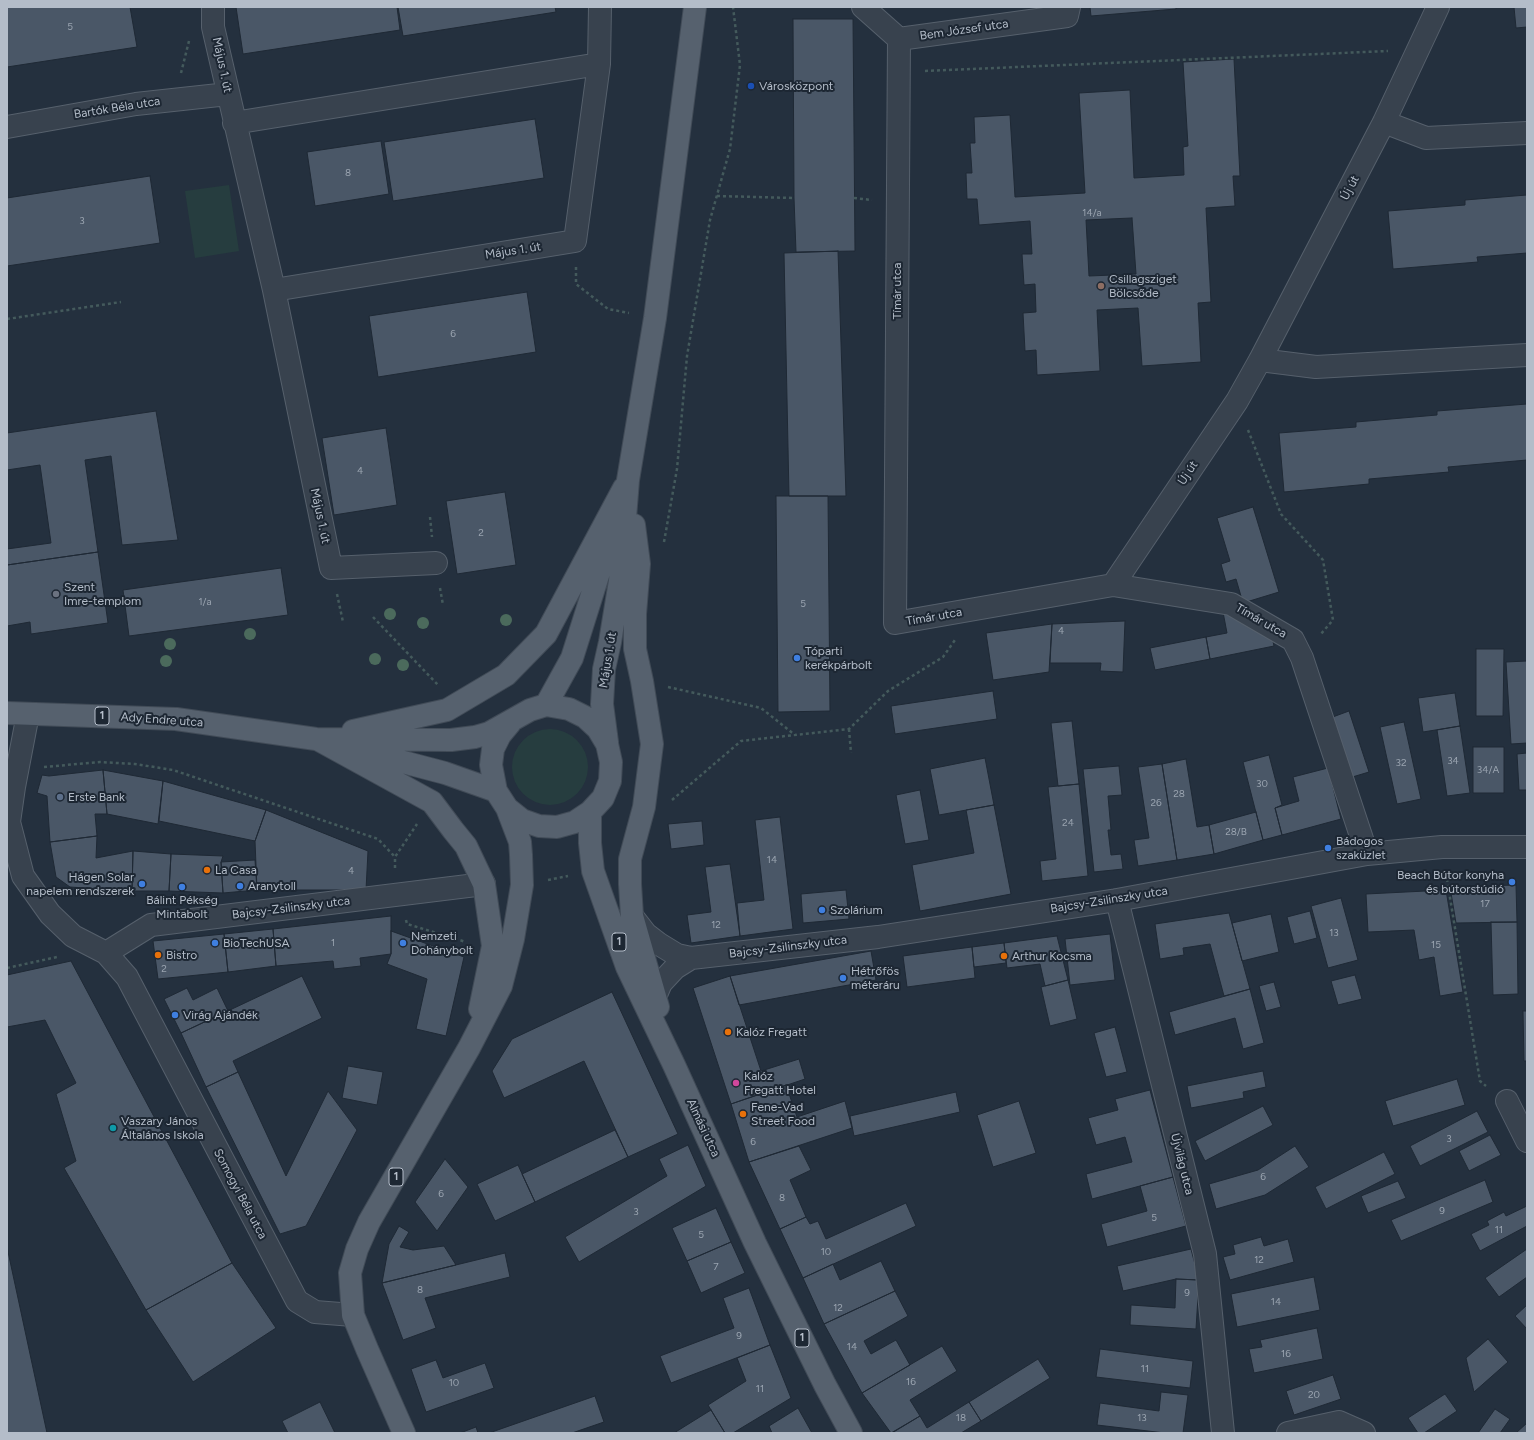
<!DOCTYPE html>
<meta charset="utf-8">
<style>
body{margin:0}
#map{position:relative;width:1534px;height:1440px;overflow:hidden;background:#24303e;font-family:Figtree,sans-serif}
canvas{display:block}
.frame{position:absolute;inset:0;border:8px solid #b4bdc9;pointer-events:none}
</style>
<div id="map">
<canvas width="1534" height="1440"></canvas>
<div class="frame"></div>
</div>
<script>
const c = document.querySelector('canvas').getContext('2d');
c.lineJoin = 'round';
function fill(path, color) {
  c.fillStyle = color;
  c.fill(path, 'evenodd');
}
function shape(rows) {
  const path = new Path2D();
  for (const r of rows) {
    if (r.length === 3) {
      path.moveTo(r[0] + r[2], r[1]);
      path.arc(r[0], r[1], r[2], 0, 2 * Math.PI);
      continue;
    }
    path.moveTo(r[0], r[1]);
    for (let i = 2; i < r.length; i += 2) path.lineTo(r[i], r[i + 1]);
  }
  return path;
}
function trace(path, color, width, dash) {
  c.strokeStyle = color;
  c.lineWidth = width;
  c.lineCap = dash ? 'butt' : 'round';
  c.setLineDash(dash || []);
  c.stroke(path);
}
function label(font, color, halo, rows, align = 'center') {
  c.font = font + ' Figtree,sans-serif';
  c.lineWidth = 4;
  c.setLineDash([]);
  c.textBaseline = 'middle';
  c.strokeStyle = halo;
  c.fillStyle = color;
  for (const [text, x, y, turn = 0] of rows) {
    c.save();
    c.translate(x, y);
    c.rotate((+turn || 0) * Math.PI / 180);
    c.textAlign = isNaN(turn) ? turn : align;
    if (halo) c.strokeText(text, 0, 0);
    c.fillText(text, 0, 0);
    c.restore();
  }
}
const green = shape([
 [229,185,239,251,195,258,185,191],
 [550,767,38]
]);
const building = shape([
 [7,7,130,7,137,47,7,67,7,7],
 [236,7,397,7,400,30,243,54,236,7],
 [398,7,555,7,556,12,403,36,398,7],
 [1090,7,1176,7,1176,9,1091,16,1090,7],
 [1514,7,1527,7,1527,27,1516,28,1514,7],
 [793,19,853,19,855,251,796,252,794,198,793,19],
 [1234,59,1240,176,1233,176,1235,206,1206,208,1211,302,1198,303,1201,362,1142,366,1138,308,1097,310,1100,371,1037,375,1036,350,1025,351,1023,313,1036,312,1035,284,1024,285,1022,254,1032,254,1030,221,979,225,977,199,967,199,966,173,972,173,970,143,975,143,974,117,1010,115,1015,197,1085,193,1079,93,1130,90,1134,178,1184,175,1183,147,1188,146,1183,62,1234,59],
 [1132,218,1136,274,1089,276,1086,220,1132,218],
 [535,119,544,178,393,201,384,142,535,119],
 [381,141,389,194,315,206,307,152,381,141],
 [150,176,160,243,7,266,7,198,150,176],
 [1527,195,1527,253,1477,257,1478,262,1393,269,1388,211,1465,205,1465,200,1527,195],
 [838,251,846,496,789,496,784,253,838,251],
 [527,292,536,352,378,377,369,316,527,292],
 [1527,404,1527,460,1448,467,1449,472,1369,479,1369,484,1284,492,1279,433,1356,427,1356,422,1437,415,1437,411,1527,404],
 [156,411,178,540,122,545,111,456,85,460,98,552,7,565,7,549,51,543,40,465,7,470,7,433,156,411],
 [386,428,397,505,334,515,322,438,386,428],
 [505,492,516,565,457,574,446,501,505,492],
 [776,496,828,496,830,711,778,712,776,496],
 [1253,507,1279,592,1243,603,1236,579,1226,582,1221,564,1230,561,1217,518,1253,507],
 [98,552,108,623,31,634,30,622,7,626,7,565,98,552],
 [281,568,288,615,129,636,123,590,281,568],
 [1223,612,1271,632,1274,646,1210,659,1206,637,1227,633,1223,612],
 [1125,621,1123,672,1100,671,1101,663,1050,663,1052,624,1125,621],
 [1052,624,1049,672,993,680,986,633,1052,624],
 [1206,637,1210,659,1155,670,1150,648,1206,637],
 [1476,649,1504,649,1503,716,1476,716,1476,649],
 [1527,661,1527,743,1511,744,1506,662,1527,661],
 [993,691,997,719,895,734,891,706,993,691],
 [1455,693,1460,726,1423,732,1418,698,1455,693],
 [1349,711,1369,772,1349,778,1330,718,1349,711],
 [1072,721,1079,784,1058,786,1051,723,1072,721],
 [1404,722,1421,799,1397,804,1380,727,1404,722],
 [1460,726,1470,793,1447,796,1437,730,1460,726],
 [1473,747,1504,747,1504,793,1473,793,1473,747],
 [1527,753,1527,790,1519,790,1517,754,1527,753],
 [1269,755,1282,805,1275,808,1282,835,1263,840,1243,762,1269,755],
 [985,758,994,805,939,815,930,769,985,758],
 [1186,759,1197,827,1209,825,1214,854,1177,860,1162,764,1186,759],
 [1162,764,1177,860,1138,866,1134,840,1149,838,1138,767,1162,764],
 [1119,766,1122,795,1108,796,1111,830,1108,830,1111,855,1121,854,1123,869,1094,872,1083,769,1119,766],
 [1328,768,1341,819,1282,835,1275,808,1299,801,1293,777,1328,768],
 [103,770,163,781,158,824,107,814,103,770],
 [103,770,107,814,95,814,97,836,50,842,47,796,37,793,42,775,49,776,103,770],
 [163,781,266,810,255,841,159,821,163,781],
 [1079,784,1088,876,1042,881,1040,861,1056,859,1048,787,1079,784],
 [920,790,929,840,905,844,896,795,920,790],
 [994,805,1011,894,920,911,912,865,974,853,966,810,994,805],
 [266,810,368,851,366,890,257,890,255,841,266,810],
 [1256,812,1263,840,1214,854,1209,825,1256,812],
 [780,817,793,929,740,936,737,903,764,900,755,820,780,817],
 [702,821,704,845,671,849,668,824,702,821],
 [97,836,96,858,133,851,132,891,70,887,56,877,50,842,97,836],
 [133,851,171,854,169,891,132,891,133,851],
 [171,854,223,856,221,862,223,893,169,891,171,854],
 [255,860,257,890,223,893,221,862,255,860],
 [730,864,740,936,691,943,687,915,711,912,705,867,730,864],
 [1516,885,1517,922,1456,923,1450,887,1516,885],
 [846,890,849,919,803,923,801,894,846,890],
 [1446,890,1463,992,1440,996,1434,957,1419,960,1414,930,1368,932,1366,894,1446,890],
 [1341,898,1358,960,1328,968,1311,906,1341,898],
 [1310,911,1317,938,1294,944,1287,917,1310,911],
 [1229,913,1250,989,1224,996,1210,944,1183,948,1184,955,1160,959,1155,924,1229,913],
 [1271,914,1279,952,1242,961,1232,923,1271,914],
 [391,916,391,954,360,958,361,966,334,969,333,961,276,966,273,929,391,916],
 [1491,922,1517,922,1518,994,1493,995,1491,922],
 [273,929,276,966,228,972,224,934,273,929],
 [391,931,464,957,446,1036,416,1029,427,979,387,964,391,954,391,931],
 [224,934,228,972,158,979,153,941,224,934],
 [1110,934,1115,980,1070,985,1065,939,1110,934],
 [1057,936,1068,980,1045,986,1040,964,1007,968,1004,943,1057,936],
 [1004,943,1006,963,974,967,972,947,1004,943],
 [972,947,975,978,907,987,903,956,972,947],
 [871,951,876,980,739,1005,730,976,871,951],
 [71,961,232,1263,146,1310,64,1168,76,1161,56,1094,76,1083,45,1020,7,1027,7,975,71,961],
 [1355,975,1362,999,1338,1005,1331,981,1355,975],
 [302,976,322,1018,233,1061,238,1072,206,1087,181,1033,302,976],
 [730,976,761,1071,799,1059,805,1079,731,1104,693,988,730,976],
 [1068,980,1077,1019,1050,1026,1041,987,1068,980],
 [1274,982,1281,1007,1266,1011,1259,986,1274,982],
 [187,988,193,1000,217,988,228,1011,181,1033,164,999,187,988],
 [1250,989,1264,1043,1243,1049,1235,1018,1175,1035,1169,1012,1250,989],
 [612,992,678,1134,628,1157,584,1061,504,1098,492,1071,512,1039,612,992],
 [1523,1011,1527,1011,1527,1061,1524,1061,1523,1011],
 [1115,1027,1127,1072,1106,1077,1094,1033,1115,1027],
 [348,1066,383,1072,377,1105,342,1098,348,1066],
 [1263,1071,1266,1087,1243,1092,1244,1098,1191,1108,1187,1086,1263,1071],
 [238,1072,286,1176,328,1091,357,1130,306,1226,280,1234,206,1087,238,1072],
 [1457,1079,1465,1105,1393,1126,1385,1101,1457,1079],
 [786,1085,797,1117,845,1101,852,1128,749,1162,731,1104,786,1085],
 [1150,1090,1173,1177,1092,1199,1086,1174,1132,1162,1125,1137,1096,1145,1088,1118,1118,1110,1115,1099,1150,1090],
 [956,1092,960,1112,854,1136,850,1116,956,1092],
 [1019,1101,1036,1153,993,1167,977,1115,1019,1101],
 [1263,1106,1273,1125,1205,1161,1195,1141,1263,1106],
 [1477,1111,1488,1132,1420,1166,1410,1146,1477,1111],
 [615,1130,628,1157,535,1202,522,1174,615,1130],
 [1490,1135,1501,1155,1469,1171,1459,1151,1490,1135],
 [688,1145,706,1186,579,1262,565,1237,667,1176,659,1159,688,1145],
 [799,1146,811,1170,790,1180,806,1217,780,1229,749,1162,799,1146],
 [1295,1146,1309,1167,1265,1195,1216,1209,1209,1184,1258,1170,1295,1146],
 [1384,1152,1395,1174,1326,1209,1315,1187,1384,1152],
 [445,1159,468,1187,437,1231,415,1202,445,1159],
 [518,1165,535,1202,495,1221,477,1184,518,1165],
 [1173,1177,1186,1226,1107,1247,1101,1224,1147,1211,1140,1186,1173,1177],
 [1485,1180,1493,1202,1401,1241,1391,1220,1485,1180],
 [1398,1181,1406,1198,1368,1213,1361,1196,1398,1181],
 [906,1203,916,1226,803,1278,780,1229,806,1217,810,1224,818,1221,826,1239,906,1203],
 [1527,1206,1527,1226,1480,1251,1471,1234,1489,1225,1487,1221,1504,1212,1506,1216,1527,1206],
 [716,1208,731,1242,687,1261,672,1228,716,1208],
 [399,1226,409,1232,400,1247,413,1250,444,1246,456,1265,382,1283,389,1244,399,1226],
 [1261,1237,1264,1246,1288,1239,1294,1262,1230,1280,1223,1257,1235,1254,1233,1245,1261,1237],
 [731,1242,745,1273,701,1293,687,1261,731,1242],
 [7,1247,47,1433,7,1433,7,1247],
 [1191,1249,1199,1280,1176,1279,1123,1291,1117,1266,1191,1249],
 [1527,1249,1527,1277,1499,1297,1485,1278,1527,1249],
 [505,1253,510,1277,425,1298,436,1328,403,1340,382,1283,505,1253],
 [881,1261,895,1291,824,1324,803,1278,833,1264,840,1280,881,1261],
 [232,1263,276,1328,193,1382,146,1310,232,1263],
 [1314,1277,1320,1310,1237,1327,1231,1294,1314,1277],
 [1176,1279,1199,1280,1196,1329,1130,1325,1131,1305,1175,1308,1176,1279],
 [749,1288,770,1345,671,1383,660,1356,734,1328,723,1298,749,1288],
 [895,1291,908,1316,864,1341,871,1354,896,1340,910,1365,862,1393,824,1324,895,1291],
 [1527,1305,1527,1329,1515,1316,1527,1305],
 [1317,1328,1323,1359,1254,1373,1249,1349,1262,1347,1260,1340,1317,1328],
 [1488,1339,1508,1362,1474,1392,1466,1358,1488,1339],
 [770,1345,791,1398,733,1433,725,1433,708,1405,746,1381,737,1358,770,1345],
 [942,1346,957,1371,910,1400,920,1416,891,1433,862,1393,942,1346],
 [1100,1349,1193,1361,1190,1388,1096,1377,1100,1349],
 [1038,1359,1050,1378,981,1421,969,1402,1038,1359],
 [436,1360,443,1378,485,1363,494,1388,426,1412,411,1369,436,1360],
 [1333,1375,1341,1399,1294,1415,1286,1391,1333,1375],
 [1161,1392,1188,1395,1183,1433,1165,1433,1097,1425,1100,1403,1159,1411,1161,1392],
 [1445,1394,1457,1411,1424,1433,1418,1433,1408,1418,1445,1394],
 [595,1396,604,1422,572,1433,489,1433,595,1396],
 [320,1402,335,1433,288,1433,282,1421,320,1402],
 [969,1402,981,1421,961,1433,892,1433,920,1416,927,1428,969,1402],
 [798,1408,812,1433,772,1433,769,1426,798,1408],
 [1495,1409,1510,1419,1500,1433,1478,1433,1495,1409],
 [711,1410,725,1433,674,1433,711,1410],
 [1527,1423,1527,1433,1516,1433,1527,1423],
 [476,1427,478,1433,460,1433,476,1427]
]);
const path = shape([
 [925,71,1388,51],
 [181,73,189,41],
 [717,196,794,198],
 [854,198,872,200],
 [576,267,576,284,608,309,629,313],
 [7,319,121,302],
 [1248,430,1281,514,1323,560,1333,620,1320,635],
 [430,517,432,537],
 [664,542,677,469,687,356,710,220,730,149,740,65,733,7],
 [440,588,443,605],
 [337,594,343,622],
 [373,617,439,686],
 [668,687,761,708,795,735],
 [849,729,851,753],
 [44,767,100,762,135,764,173,770,378,839,395,857],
 [672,800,741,741,849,729,888,691,943,657,955,640],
 [395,868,395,857,417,824],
 [1446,873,1480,1081,1486,1086],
 [548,880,568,876],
 [406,920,407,924,466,942],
 [7,968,57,957]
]);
const minor = shape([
 [213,7,213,27,274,290,331,568,436,563],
 [863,7,899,39,1067,16,1069,7],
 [899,39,895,623,1113,585,1231,604,1293,640,1302,658,1367,854],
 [1384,122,1426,138,1527,133],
 [234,123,599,64],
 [7,127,136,104,228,94],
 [274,290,575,241,599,64,600,7],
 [1260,360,1316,367,1527,355],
 [1113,585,1237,401,1260,360,1384,122,1438,7],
 [28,714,14,787,9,822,23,876,50,914,73,936,106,953,127,977,297,1301,315,1312,353,1315],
 [1117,900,1205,1254,1223,1433],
 [632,916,646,934,659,944,677,955,691,958,878,937,1117,900,1367,854,1442,847,1527,847],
 [106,953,151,925,484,884],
 [655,997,661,983,675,968,691,958],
 [1507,1101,1527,1141],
 [1288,1433,1339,1422,1364,1433]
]);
const major = shape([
 [634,525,639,564,635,614,635,649,642,681,652,744,644,807,630,859,630,884,632,916,658,1007],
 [546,705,572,658,612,531],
 [7,713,176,719,316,739,451,740,475,737,489,733,530,710,546,705,569,709,585,717,598,729,607,744,611,762,610,781,603,798,590,812,575,822,557,827,539,826,522,820,507,808],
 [353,731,447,710,506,675,546,634,624,488],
 [319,740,432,802,453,830,466,846,484,884,493,946,480,1009],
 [607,742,602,704,604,669,610,642,620,581,628,480,655,318,695,7],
 [350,748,445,773,496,791],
 [590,812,590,843,593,871,627,967,674,1065,755,1243,825,1385,851,1433],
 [404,1433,367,1349,353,1315,350,1273,357,1249,369,1222,469,1048,501,986,513,939,522,885,521,855,520,842,507,808,496,791,491,765,493,749,500,735,510,723]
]);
const trees = [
 [390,614],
 [506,620],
 [423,623],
 [250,634],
 [170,644],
 [375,659],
 [166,661],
 [403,665]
];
const markers = [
 [751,86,4,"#1a4fb4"],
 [1101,286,4,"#8d6e63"],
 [56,594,4,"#6b7280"],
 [797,658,4,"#3f7fe0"],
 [60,797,4,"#5c6f8a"],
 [1328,848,4,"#3f7fe0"],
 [207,870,4,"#e8710a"],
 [1512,882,4,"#3f7fe0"],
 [142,884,4,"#3f7fe0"],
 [240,886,4,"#3f7fe0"],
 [182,887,4,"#3f7fe0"],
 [822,910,4,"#3f7fe0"],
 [215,943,4,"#3f7fe0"],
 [403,943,4,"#3f7fe0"],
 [158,955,4,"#e8710a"],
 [1004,956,4,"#e8710a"],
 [843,978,4,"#3f7fe0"],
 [175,1015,4,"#3f7fe0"],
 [728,1032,4,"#e8710a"],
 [736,1083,4,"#d1479c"],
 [743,1114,4,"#e8710a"],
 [113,1128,4,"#0f9aa8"]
];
const numberNames = [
 ["5",70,27],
 ["8",348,173],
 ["14/a",1092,213],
 ["3",82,221],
 ["6",453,334],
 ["4",360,471],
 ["2",481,533],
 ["1/a",205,602],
 ["5",803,604],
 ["4",1061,631],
 ["34",1453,761],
 ["32",1401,763],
 ["34/A",1488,770],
 ["30",1262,784],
 ["28",1179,794],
 ["26",1156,803],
 ["24",1068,823],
 ["28/B",1236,832],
 ["14",772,860],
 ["4",351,871],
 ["17",1485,904],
 ["12",716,925],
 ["13",1334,933],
 ["1",333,943],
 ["15",1436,945],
 ["2",164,969],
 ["3",1449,1139],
 ["6",753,1142],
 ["6",1263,1177],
 ["6",441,1194],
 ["8",782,1198],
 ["9",1442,1211],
 ["3",636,1212],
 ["5",1154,1218],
 ["11",1499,1230],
 ["5",701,1235],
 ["10",826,1252],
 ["12",1259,1260],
 ["7",716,1267],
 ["8",420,1290],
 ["9",1187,1293],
 ["14",1276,1302],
 ["12",838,1308],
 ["9",739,1336],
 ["14",852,1347],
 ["16",1286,1354],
 ["11",1145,1369],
 ["16",911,1382],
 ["10",454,1383],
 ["11",760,1389],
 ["20",1314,1395],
 ["18",961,1418],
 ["13",1142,1418]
];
const shields = [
 [102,716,14],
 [619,942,14],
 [396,1177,14],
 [802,1338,14]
];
const shieldNames = [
 ["1",102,716],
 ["1",619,942],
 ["1",396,1177],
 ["1",802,1338]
];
const streetNames = [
 ["Bem József utca",964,30,-8],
 ["Május 1. út",222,65,78],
 ["Bartók Béla utca",117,108,-9],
 ["Új út",1350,188,-62],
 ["Május 1. út",513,251,-9],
 ["Tímár utca",897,291,-90],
 ["Új út",1188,473,-56],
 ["Május 1. út",320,516,78],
 ["Tímár utca",934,617,-10],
 ["Tímár utca",1261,621,30],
 ["Május 1. út",608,660,-81],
 ["Ady Endre utca",162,720,4],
 ["Bajcsy-Zsilinszky utca",1109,900,-9],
 ["Bajcsy-Zsilinszky utca",291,908,-7],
 ["Bajcsy-Zsilinszky utca",788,947,-7],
 ["Almási utca",703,1128,65],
 ["Újvilág utca",1182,1164,76],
 ["Somogyi Béla utca",240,1194,62]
];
const poiNames = [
 ["Városközpont",759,86],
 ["Csillagsziget",1109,279],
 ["Bölcsőde",1109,293],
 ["Szent",64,587],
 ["Imre-templom",64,601],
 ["Tóparti",805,651],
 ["kerékpárbolt",805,665],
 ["Erste Bank",68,797],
 ["Bádogos",1336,841],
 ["szaküzlet",1336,855],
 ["La Casa",215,870],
 ["Beach Bútor konyha",1504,875,"right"],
 ["és bútorstúdió",1504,889,"right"],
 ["Hágen Solar",134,877,"right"],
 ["napelem rendszerek",134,891,"right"],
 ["Aranytoll",248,886],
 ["Bálint Pékség",182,900,"center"],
 ["Mintabolt",182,914,"center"],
 ["Szolárium",830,910],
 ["Nemzeti",411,936],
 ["Dohánybolt",411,950],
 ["BioTechUSA",223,943],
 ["Bistro",166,955],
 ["Arthur Kocsma",1012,956],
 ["Hétrőfös",851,971],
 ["méteráru",851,985],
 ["Virág Ajándék",183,1015],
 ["Kalóz Fregatt",736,1032],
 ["Kalóz",744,1076],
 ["Fregatt Hotel",744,1090],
 ["Fene-Vad",751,1107],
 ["Street Food",751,1121],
 ["Vaszary János",121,1121],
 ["Általános Iskola",121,1135]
];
fill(green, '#263d3f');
fill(building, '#4a5767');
trace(building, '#1f2935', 1);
trace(minor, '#56606c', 24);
trace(major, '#414b57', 24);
trace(path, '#445a5c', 2.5, [3, 3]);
trace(minor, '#38424e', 22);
trace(major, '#56616e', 22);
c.fillStyle = '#4b6a5c';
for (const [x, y] of trees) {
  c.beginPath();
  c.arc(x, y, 6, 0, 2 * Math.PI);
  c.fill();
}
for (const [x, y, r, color] of markers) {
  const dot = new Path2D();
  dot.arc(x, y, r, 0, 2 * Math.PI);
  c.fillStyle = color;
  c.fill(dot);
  trace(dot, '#1d2733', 1.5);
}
label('10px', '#9aa4b0', null, numberNames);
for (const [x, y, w] of shields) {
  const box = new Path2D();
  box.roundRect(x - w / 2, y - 9, w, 18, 3);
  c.fillStyle = '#1d2733';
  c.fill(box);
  trace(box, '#b4bdc9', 1);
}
label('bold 11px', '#b4bdc9', null, shieldNames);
label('12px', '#b4bdc9', '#1d2733', streetNames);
label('12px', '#b4bdc9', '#1d2733', poiNames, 'left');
</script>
